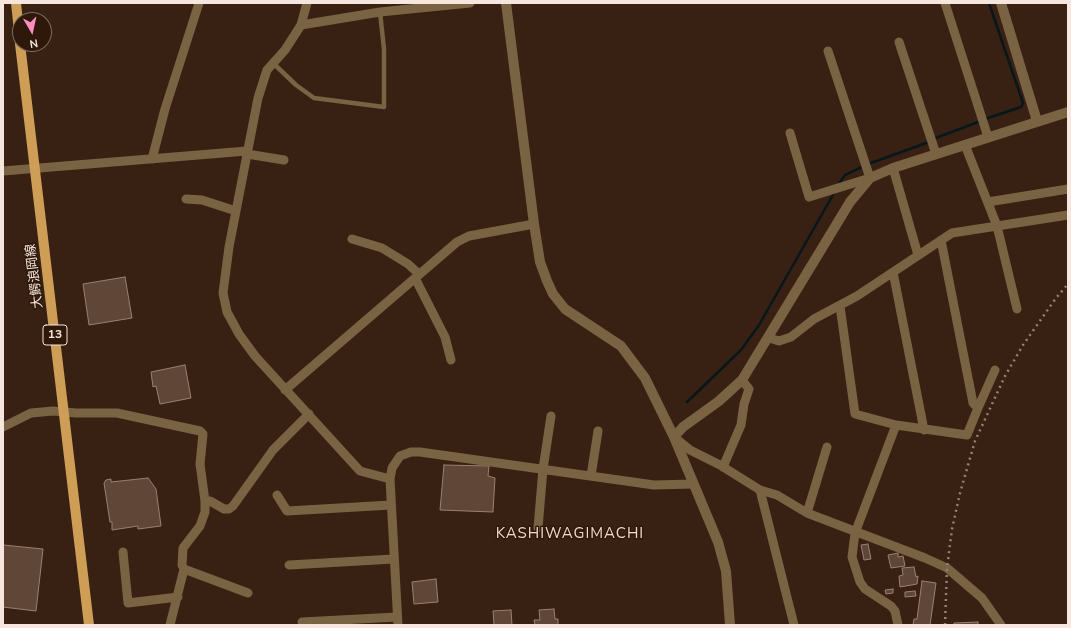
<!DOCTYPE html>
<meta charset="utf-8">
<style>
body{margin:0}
#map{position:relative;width:1071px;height:628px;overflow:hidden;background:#382113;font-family:"Nunito Sans",sans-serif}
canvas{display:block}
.frame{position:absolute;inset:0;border:4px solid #f6e6dd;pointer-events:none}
.north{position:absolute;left:12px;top:12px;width:40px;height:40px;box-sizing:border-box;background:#2d180a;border:1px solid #7d6a5e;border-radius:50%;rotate:171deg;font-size:11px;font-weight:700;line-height:16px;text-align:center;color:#f6e6dd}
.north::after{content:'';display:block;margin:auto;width:14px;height:18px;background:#fe8ebd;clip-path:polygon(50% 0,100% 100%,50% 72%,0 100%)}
</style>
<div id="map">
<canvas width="1071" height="628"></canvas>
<div class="frame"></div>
<div class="north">N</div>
</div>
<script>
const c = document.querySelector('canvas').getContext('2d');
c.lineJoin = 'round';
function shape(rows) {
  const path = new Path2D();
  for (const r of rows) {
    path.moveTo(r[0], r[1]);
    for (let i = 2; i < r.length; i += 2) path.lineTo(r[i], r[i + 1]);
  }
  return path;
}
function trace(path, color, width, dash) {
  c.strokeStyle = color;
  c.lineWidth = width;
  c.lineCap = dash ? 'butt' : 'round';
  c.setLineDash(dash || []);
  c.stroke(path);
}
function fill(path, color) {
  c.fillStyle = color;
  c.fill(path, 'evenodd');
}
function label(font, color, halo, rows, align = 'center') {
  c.font = font + ' "Nunito Sans","Noto Sans JP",sans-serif';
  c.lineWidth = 3;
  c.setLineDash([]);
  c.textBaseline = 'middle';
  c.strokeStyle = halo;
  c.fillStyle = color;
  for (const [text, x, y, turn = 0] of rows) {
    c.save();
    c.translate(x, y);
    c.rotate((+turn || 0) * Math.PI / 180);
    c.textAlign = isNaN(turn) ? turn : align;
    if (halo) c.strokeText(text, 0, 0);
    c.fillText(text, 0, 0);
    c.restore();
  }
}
const stream = shape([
 [985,119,1021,107,1023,103,989,3],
 [933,139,981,121],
 [868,164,929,142],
 [838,185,845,175,864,166],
 [687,402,741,350,759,325,834,193]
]);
const building = shape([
 [125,277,132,318,89,325,83,284,125,277],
 [185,365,191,398,160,404,156,386,153,387,151,372,185,365],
 [444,465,489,466,488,476,495,478,493,512,440,510,444,465],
 [148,478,156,489,161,526,138,529,138,526,112,530,112,522,110,522,104,483,106,480,111,479,111,482,148,478],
 [868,544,871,559,864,560,861,545,868,544],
 [3,545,43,549,36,611,3,607,3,545],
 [898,553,898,557,903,556,905,566,891,568,888,555,898,553],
 [914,567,916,577,918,576,917,584,900,587,899,576,903,575,902,568,914,567],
 [436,579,438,602,414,604,412,582,436,579],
 [922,581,936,583,930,625,913,625,914,619,917,619,922,581],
 [893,589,893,593,886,594,885,590,893,589],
 [915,591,916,596,905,597,905,592,915,591],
 [554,609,555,619,558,619,558,625,535,625,534,620,540,620,539,610,554,609],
 [511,610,512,625,494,625,493,611,511,610],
 [978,622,978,625,954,625,954,623,978,622]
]);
const service = shape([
 [273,63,296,85,314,98,384,107,384,49,380,12]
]);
const minor = shape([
 [307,3,301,25,285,50,267,70,258,98,229,247,223,293,227,312,239,334,255,356,360,471,390,479],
 [945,3,988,137],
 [301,25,380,12,470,3],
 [899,42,936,154],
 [790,133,809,197,870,178,828,51],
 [965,145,997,226,1017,309],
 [247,154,284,160],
 [152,159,165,109,199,3],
 [893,168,918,255],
 [3,171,247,151],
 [186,199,202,200,236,211],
 [988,202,1068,189],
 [352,239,382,248,408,264,419,274],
 [893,272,924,430],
 [415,278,445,337,451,360],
 [840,306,855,414,896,425,967,435,978,408,973,403,941,240],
 [769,338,779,341,791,337,814,319,857,296,952,233,1068,215],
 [285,390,457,242,469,236,534,224],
 [978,408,995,370],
 [896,425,855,533,852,557,860,582,865,589,891,606,895,611,898,625],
 [3,427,31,413,53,411,76,413,117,413,200,431,203,434,200,464,205,501],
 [674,437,690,450,720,465,760,490,777,495,807,513,925,558,947,568,982,598,1001,625],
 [723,467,741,425,744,404,749,389,742,380],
 [591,476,598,431],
 [760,490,794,625],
 [277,495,287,511,391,505],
 [807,513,827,447],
 [538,528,543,469,551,416],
 [123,552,128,603,178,597],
 [289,565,394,559],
 [184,569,182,565,183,548,200,526,205,512,205,501,210,501,224,509,229,509,233,506,273,450,309,414],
 [302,622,397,617],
 [170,625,184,569,248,593],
 [398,625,390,479,392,468,400,456,411,452,420,452,654,485,693,484]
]);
const tertiary = shape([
 [506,3,534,224,540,262,547,281,553,294,565,309,621,346,645,378,674,437,718,542,726,571,730,625],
 [1001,3,1037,121],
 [674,437,683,427,719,401,742,380,850,202,870,178,893,168,1068,112]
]);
const primary = shape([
 [16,3,20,41],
 [20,44,89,625]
]);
const rail = shape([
 [945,625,947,568,952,529,960,493,975,441,1005,376,1023,345,1056,298,1068,284]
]);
const shields = [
 [55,335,24]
];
const shieldNames = [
 ["13",55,335]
];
const streetNames = [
 ["大鰐浪岡線",35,276,-97]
];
const quarterNames = [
 ["KASHIWAGIMACHI",570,534]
];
trace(stream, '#07171c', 2.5);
fill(building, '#5f4637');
trace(building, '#9c8070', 1);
trace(service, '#7a6342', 4.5);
trace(minor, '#7a6342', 9);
trace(tertiary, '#7a6342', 10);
trace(primary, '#ce9d56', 10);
trace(rail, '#958176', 2.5, [2, 4]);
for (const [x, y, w] of shields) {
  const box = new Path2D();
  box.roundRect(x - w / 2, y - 10, w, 20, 3);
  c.fillStyle = '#2d180a';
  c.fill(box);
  trace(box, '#f6e6dd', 1);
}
label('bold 12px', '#f6e6dd', null, shieldNames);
label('13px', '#f6e6dd', '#2d180a', streetNames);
c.letterSpacing = '1px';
label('15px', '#f7d9c7', '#2d180a', quarterNames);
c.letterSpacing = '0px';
</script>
